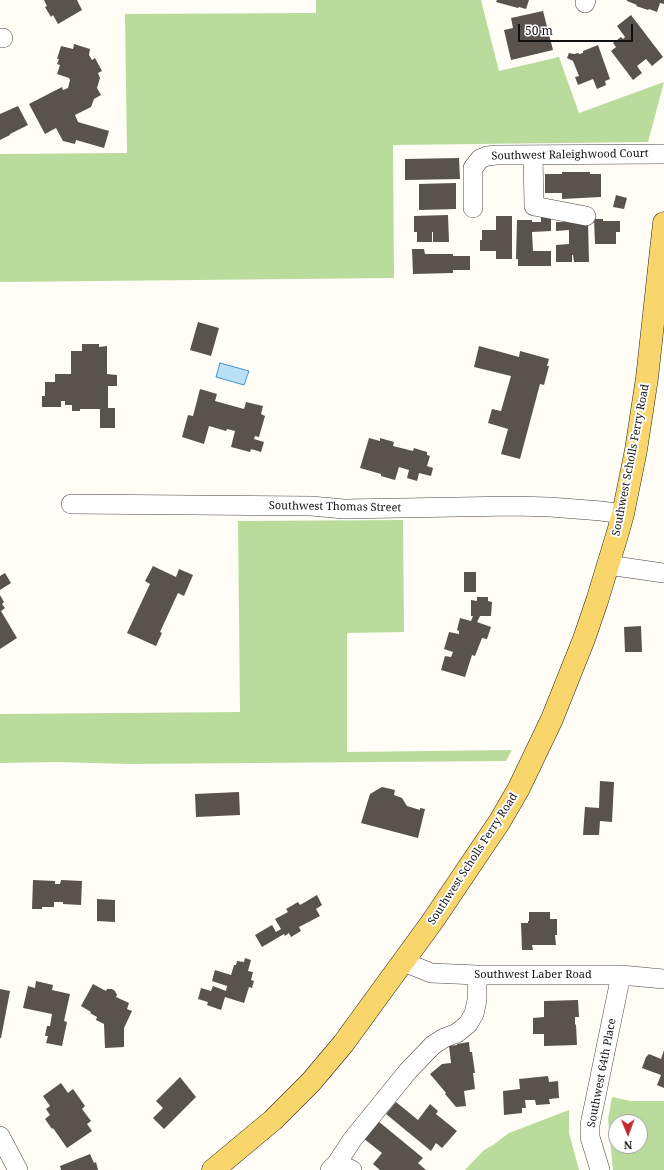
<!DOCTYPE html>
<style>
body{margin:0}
#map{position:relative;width:664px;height:1170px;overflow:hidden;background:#fffdf5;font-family:"Noto Serif",serif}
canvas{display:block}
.north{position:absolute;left:608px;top:1114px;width:40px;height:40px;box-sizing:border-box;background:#fff;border:1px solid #a0a0a0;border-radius:50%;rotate:179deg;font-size:11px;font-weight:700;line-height:16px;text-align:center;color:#111}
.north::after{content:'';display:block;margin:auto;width:14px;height:18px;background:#c4262e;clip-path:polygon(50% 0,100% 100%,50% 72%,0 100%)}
.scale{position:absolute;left:518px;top:24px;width:115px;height:18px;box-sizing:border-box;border:2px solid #111;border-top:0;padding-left:5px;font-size:12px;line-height:14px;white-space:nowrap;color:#111;-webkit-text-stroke:3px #fff;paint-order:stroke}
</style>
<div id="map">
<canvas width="664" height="1170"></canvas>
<div class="north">N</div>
<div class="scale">50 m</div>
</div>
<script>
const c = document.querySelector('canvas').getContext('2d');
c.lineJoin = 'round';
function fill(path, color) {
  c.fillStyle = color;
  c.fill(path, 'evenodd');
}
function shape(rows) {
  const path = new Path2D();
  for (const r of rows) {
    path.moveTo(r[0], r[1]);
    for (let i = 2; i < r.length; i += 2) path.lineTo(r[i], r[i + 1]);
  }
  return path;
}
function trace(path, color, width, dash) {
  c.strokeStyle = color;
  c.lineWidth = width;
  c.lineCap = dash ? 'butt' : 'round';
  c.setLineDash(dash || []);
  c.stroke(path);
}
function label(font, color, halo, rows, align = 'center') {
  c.font = font + ' "Noto Serif",serif';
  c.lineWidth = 4;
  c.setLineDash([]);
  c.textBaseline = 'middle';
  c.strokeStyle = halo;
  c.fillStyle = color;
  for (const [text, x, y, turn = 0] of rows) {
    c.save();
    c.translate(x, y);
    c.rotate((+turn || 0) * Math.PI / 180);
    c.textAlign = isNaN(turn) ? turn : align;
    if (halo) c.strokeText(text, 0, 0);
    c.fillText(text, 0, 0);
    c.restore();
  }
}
const forest = shape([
 [316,0,481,0,499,71,559,57,579,113,664,82,648,142,393,145,394,278,0,282,0,154,127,153,125,14,316,13],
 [403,520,404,632,347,633,347,752,512,750,506,761,128,764,57,762,0,763,0,714,240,712,238,521],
 [612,1097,630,1101,664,1101,664,1170,613,1170,608,1119],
 [616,1122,640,1122,640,1146,616,1146],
 [569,1110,569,1133,579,1170,465,1170,484,1150,493,1145,509,1133]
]);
const water = shape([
 [220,363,249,371,244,385,216,377,220,363]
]);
const building = shape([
 [44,0,77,0,82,10,58,24,53,15,51,17,45,7,47,6],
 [497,0,529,0,526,9,519,7,518,8,496,2],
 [627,0,664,0,664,4,660,3,657,12,649,9,648,10,636,6,637,5,627,1],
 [543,11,553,50,511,60,504,30,513,28,511,18],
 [631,15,663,57,652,66,646,59,637,66,642,73,633,80,611,51,616,47,613,43,621,37,623,39,625,37,617,26],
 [74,44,90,49,89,55,92,60,95,58,102,71,98,73,100,78,97,88,101,95,94,99,91,107,75,115,78,122,109,131,104,148,76,140,75,144,63,141,56,128,45,134,29,104,62,87,63,90,68,88,70,80,69,78,57,74,60,65,57,64,59,59,57,59,61,46,73,49],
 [598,45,610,79,605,81,606,85,597,89,593,79,578,85,575,77,579,76,573,61,567,58,569,53,574,54,578,53,579,54,583,53,583,51],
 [18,106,28,125,10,134,10,135,0,140,0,114],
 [459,158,460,179,405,180,405,159],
 [562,172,590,172,590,174,601,174,601,197,562,199,562,193,545,193,545,174,562,174],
 [456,183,456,209,419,210,419,184],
 [616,195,627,198,624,209,613,207],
 [448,215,449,242,433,242,433,232,432,232,432,242,417,242,417,232,414,232,414,216],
 [551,215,551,231,532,232,533,251,551,251,551,266,518,266,518,259,516,259,517,220,532,220,532,222,541,222,541,216],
 [496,216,512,216,512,259,496,259,496,251,480,251,480,240,482,240,482,230,496,230],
 [594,219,603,219,603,221,620,221,620,232,616,232,616,244,595,244],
 [556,222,588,222,589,262,574,262,573,255,572,255,572,262,556,262,556,245,569,244,569,230,556,231],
 [412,249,424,249,425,254,453,254,453,256,470,256,470,270,453,270,453,273,413,274],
 [198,322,219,328,211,356,190,350],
 [82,344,99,344,99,347,107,346,107,374,117,375,117,386,108,386,108,408,115,408,115,428,100,428,100,409,80,409,80,411,72,411,72,405,65,405,65,401,61,401,61,407,42,407,42,396,45,396,45,382,55,382,55,374,71,374,71,351,82,351],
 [479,346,519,357,520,351,549,359,547,366,549,366,544,385,540,384,520,459,501,454,508,429,488,423,492,409,501,411,511,376,474,367],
 [200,389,217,394,215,401,244,409,246,402,263,406,261,414,265,416,259,437,255,436,254,439,264,442,261,452,251,449,250,452,231,447,235,431,227,429,226,431,209,426,204,444,182,437,188,415,193,416],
 [369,438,380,441,380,438,394,442,393,446,413,451,414,448,427,452,427,455,430,456,427,466,433,468,431,476,419,473,417,481,407,478,409,470,399,467,395,480,381,476,381,474,360,468],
 [153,566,176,577,179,569,193,575,184,596,178,593,160,632,162,633,156,646,127,633,150,584,145,581],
 [464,572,476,572,476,592,464,592],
 [5,573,11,583,0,590,0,576],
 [0,595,4,602,2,604,5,608,1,611,17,638,0,649],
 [477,597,488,597,488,601,492,602,491,616,480,616,477,622,491,627,487,639,482,638,475,656,472,655,465,677,441,670,445,656,451,657,453,652,444,649,449,632,459,634,459,631,457,630,460,618,471,621,473,616,471,616,471,600,477,601],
 [641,626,642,652,625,652,624,627],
 [600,781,614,782,612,822,600,821,599,835,583,835,585,807,599,808],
 [382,787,395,790,394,795,402,798,407,806,420,810,420,808,425,809,418,838,361,823,370,794],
 [239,792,240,815,196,817,195,794],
 [33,880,55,881,55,884,60,884,61,880,82,881,81,905,63,904,63,902,54,902,54,907,42,907,42,909,32,909],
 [317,895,322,905,316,909,320,916,299,927,301,931,291,937,289,933,285,936,284,934,262,947,255,935,272,925,276,932,281,929,275,919,288,912,286,909,298,902,300,905],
 [97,899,115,900,115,922,97,921],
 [529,912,550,912,550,919,557,919,557,935,555,935,556,945,532,945,533,950,522,950,521,923,528,923,528,921,529,921],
 [245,958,251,960,248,971,253,972,251,980,254,981,252,988,249,987,244,1003,225,997,221,1010,207,1005,208,1002,198,999,201,988,211,991,213,986,226,991,227,986,212,981,215,970,231,975,234,965,236,965,237,961,244,962],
 [36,981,53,985,52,990,70,994,64,1021,67,1022,62,1046,46,1043,48,1036,45,1036,47,1026,50,1026,52,1014,23,1008,28,986,35,988],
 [93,984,106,991,107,989,112,989,115,991,117,995,116,997,129,1003,127,1009,132,1011,124,1028,124,1047,105,1048,104,1024,96,1020,97,1017,90,1013,91,1012,81,1006],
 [0,989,10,991,1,1038,0,1038],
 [578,1000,579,1017,575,1017,575,1025,576,1024,577,1045,544,1046,544,1034,533,1034,533,1018,544,1017,544,1001],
 [469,1042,470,1052,472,1052,475,1073,473,1073,475,1089,464,1091,466,1106,456,1107,445,1094,446,1093,430,1074,442,1064,451,1063,449,1046,457,1045,457,1044],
 [664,1050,664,1088,657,1085,661,1075,642,1068,646,1057,649,1054,661,1059],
 [548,1076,549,1082,558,1081,559,1098,549,1099,550,1104,536,1105,535,1100,525,1100,526,1108,522,1108,522,1113,504,1115,503,1091,520,1089,519,1079],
 [180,1077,196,1097,164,1129,153,1118,163,1108,156,1101],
 [61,1083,68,1093,73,1089,85,1106,82,1109,91,1121,87,1124,92,1131,67,1148,53,1128,52,1129,45,1119,50,1115,46,1109,50,1106,43,1096],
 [396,1102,418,1120,430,1104,438,1111,436,1114,457,1131,442,1148,436,1143,431,1151,386,1114],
 [378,1121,423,1158,418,1163,426,1170,380,1170,373,1164,382,1153,363,1138],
 [90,1154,94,1163,96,1162,98,1170,61,1170,60,1166]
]);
const minor = shape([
 [585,3,586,0],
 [0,38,3,38],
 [533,155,534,206,586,216],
 [473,208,473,168,480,159,487,156,497,155,664,154],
 [71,504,311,506,344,509,514,506,550,507,601,511,623,514],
 [608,565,664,573],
 [404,962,431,973,477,975,621,975,664,979],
 [0,1136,18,1170],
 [337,1163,352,1170],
 [330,1170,337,1163,352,1140,408,1071,433,1045,444,1038,457,1033,468,1024,474,1014,477,1000,477,975],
 [600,1170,590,1137,590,1125,621,975]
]);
const major = shape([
 [213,1170,273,1120,311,1082,343,1044,432,922,500,821,519,788,552,719,584,639,597,601,618,532,623,514,636,450,647,378,664,223]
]);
const streetNames = [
 ["Southwest Raleighwood Court",570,155,-1],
 ["Southwest Scholls Ferry Road",631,460,-79],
 ["Southwest Thomas Street",335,507,1],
 ["Southwest Scholls Ferry Road",473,859,-57],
 ["Southwest Laber Road",533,975],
 ["Southwest 64th Place",602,1073,-79]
];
fill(forest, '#b9dc9c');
fill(water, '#b9e0f7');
trace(water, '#3f96cf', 1);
fill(building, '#5a524d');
trace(minor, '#444', 20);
trace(major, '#222', 23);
trace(minor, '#fff', 19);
trace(major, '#f9d66b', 22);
label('11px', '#111', '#fff', streetNames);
</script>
